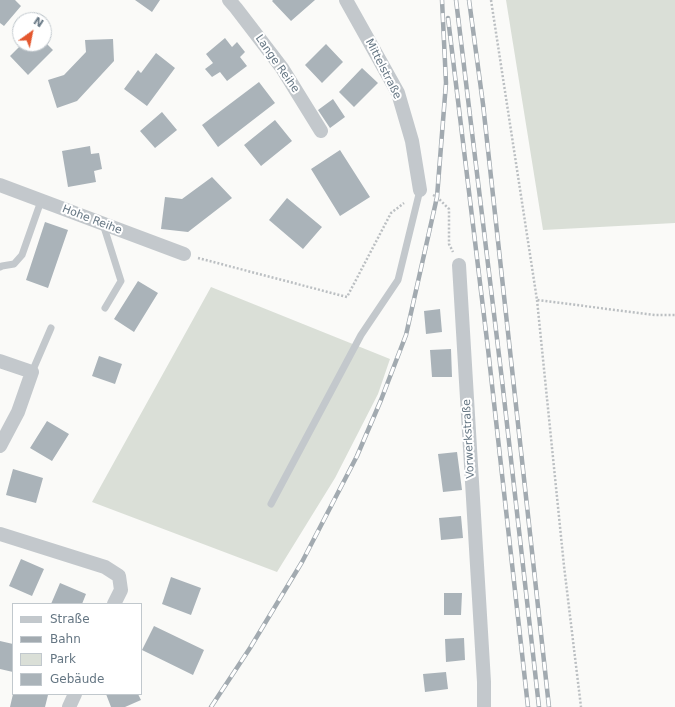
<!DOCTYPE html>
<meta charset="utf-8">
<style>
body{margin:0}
#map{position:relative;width:675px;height:707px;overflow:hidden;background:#fafaf8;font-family:"DejaVu Sans",sans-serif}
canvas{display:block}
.legend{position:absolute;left:12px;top:603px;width:130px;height:92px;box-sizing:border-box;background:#fff;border:1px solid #c1c8cd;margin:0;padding:5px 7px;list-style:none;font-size:12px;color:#657683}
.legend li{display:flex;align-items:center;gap:8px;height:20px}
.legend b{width:20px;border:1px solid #c1c8cd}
.north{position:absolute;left:12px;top:12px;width:40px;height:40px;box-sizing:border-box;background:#fff;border:1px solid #c1c8cd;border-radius:50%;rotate:33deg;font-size:11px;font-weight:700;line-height:16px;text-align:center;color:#657683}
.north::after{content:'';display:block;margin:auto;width:14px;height:18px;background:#e4572e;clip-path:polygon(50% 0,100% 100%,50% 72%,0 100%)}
</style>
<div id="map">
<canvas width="675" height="707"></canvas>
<ul class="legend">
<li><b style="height:5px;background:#c3c8cc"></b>Straße</li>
<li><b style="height:5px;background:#a2aab0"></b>Bahn</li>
<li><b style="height:11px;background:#dadfd7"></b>Park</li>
<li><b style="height:11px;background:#aab3b9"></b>Gebäude</li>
</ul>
<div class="north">N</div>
</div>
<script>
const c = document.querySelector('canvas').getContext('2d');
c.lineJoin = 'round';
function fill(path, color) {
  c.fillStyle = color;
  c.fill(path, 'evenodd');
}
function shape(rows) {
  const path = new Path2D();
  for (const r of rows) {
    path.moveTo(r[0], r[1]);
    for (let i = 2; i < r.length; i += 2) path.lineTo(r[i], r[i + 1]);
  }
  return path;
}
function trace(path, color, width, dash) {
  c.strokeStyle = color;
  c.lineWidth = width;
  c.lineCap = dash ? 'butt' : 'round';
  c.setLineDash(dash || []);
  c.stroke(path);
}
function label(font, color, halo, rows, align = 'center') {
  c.font = font + ' "DejaVu Sans",sans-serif';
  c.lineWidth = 4;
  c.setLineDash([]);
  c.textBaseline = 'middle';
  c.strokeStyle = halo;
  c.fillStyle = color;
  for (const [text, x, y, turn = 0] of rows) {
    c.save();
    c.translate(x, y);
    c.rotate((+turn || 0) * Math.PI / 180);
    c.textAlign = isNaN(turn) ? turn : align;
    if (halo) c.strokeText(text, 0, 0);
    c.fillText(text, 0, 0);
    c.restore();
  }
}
const green = shape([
 [506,0,675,0,675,223,543,230],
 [211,287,390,359,378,394,335,478,277,572,92,502]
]);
const building = shape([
 [0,0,15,0,21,6,4,26,0,23],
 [135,0,160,0,152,12],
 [273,0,315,0,291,21,272,1],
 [225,38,232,47,237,42,245,52,240,57,247,66,227,81,220,72,212,77,205,69,213,63,206,54],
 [113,39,114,61,77,101,57,108,48,80,64,75,86,52,85,40],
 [44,41,53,50,28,75,10,56,22,44,44,44],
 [326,44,343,62,322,83,305,65],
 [156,53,175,68,147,106,124,89,138,70,141,73],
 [362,68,378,83,354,107,339,92],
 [259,82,275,103,218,147,202,125],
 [333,99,345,117,330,128,318,110],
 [162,112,177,130,155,148,140,131],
 [275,120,292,141,261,166,244,145],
 [90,146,91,154,99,153,102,169,94,171,96,182,68,187,62,151],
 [340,150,370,197,340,216,311,169],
 [212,177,232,198,188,232,161,229,165,197,182,199],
 [287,198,322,227,303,249,269,220],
 [45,222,68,230,48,288,26,280],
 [138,281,158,293,134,332,114,319],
 [440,309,442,332,426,334,424,311],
 [451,349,452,377,432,377,430,350],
 [99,356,122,364,115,384,92,376],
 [47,421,69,434,52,461,30,448],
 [457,452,462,490,443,492,438,454],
 [13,469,43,478,36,503,6,495],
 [461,516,463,538,441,540,439,518],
 [21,559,44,569,32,596,9,586],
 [171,577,201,588,191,615,162,604],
 [60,583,86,594,82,604,51,604],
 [444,593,462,593,461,615,444,615],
 [154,626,204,650,193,675,142,650],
 [464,638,465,660,446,662,445,639],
 [0,641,13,644,13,672,0,669],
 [446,672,448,689,425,692,423,674],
 [13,694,44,694,48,695,45,707,10,707],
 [106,694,138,694,141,700,125,707,111,707]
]);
const path = shape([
 [491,0,537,300,655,315,675,315],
 [433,195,437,197,449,209,449,244,453,252],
 [198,258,347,297,391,213,404,203],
 [537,300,564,566,581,707]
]);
const service = shape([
 [103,224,121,281,105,308],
 [0,267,2,266,14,264,22,255,41,201],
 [32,372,51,328],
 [271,504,361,335,398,280,420,190]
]);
const minor = shape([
 [229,0,236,8,282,68,321,131],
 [346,0,398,93,412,141,420,190],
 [0,185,184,254],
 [459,265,484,682,484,707],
 [0,361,32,372,18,412,0,446],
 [0,534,105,567,119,576,121,590,114,604],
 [69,707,75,694]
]);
const rail = shape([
 [456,0,502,380,539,707],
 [469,0,483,104,549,707],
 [448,18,488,349,528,707],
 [211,707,250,648,302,562,357,456,381,400,406,335,437,197,446,83,442,0]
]);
const streetNames = [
 ["Lange Reihe",277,64,55],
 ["Mittelstraße",383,69,63],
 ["Hohe Reihe",92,220,21],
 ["Vorwerkstraße",469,439,-93]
];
fill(green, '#dadfd7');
fill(building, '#aab3b9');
trace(path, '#bbbfc2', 2.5, [2, 2]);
trace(service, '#c3c8cc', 7);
trace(minor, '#c3c8cc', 14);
trace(rail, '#a2aab0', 4.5);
trace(rail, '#fff', 3, [9]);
label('11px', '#657683', '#fff', streetNames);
</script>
